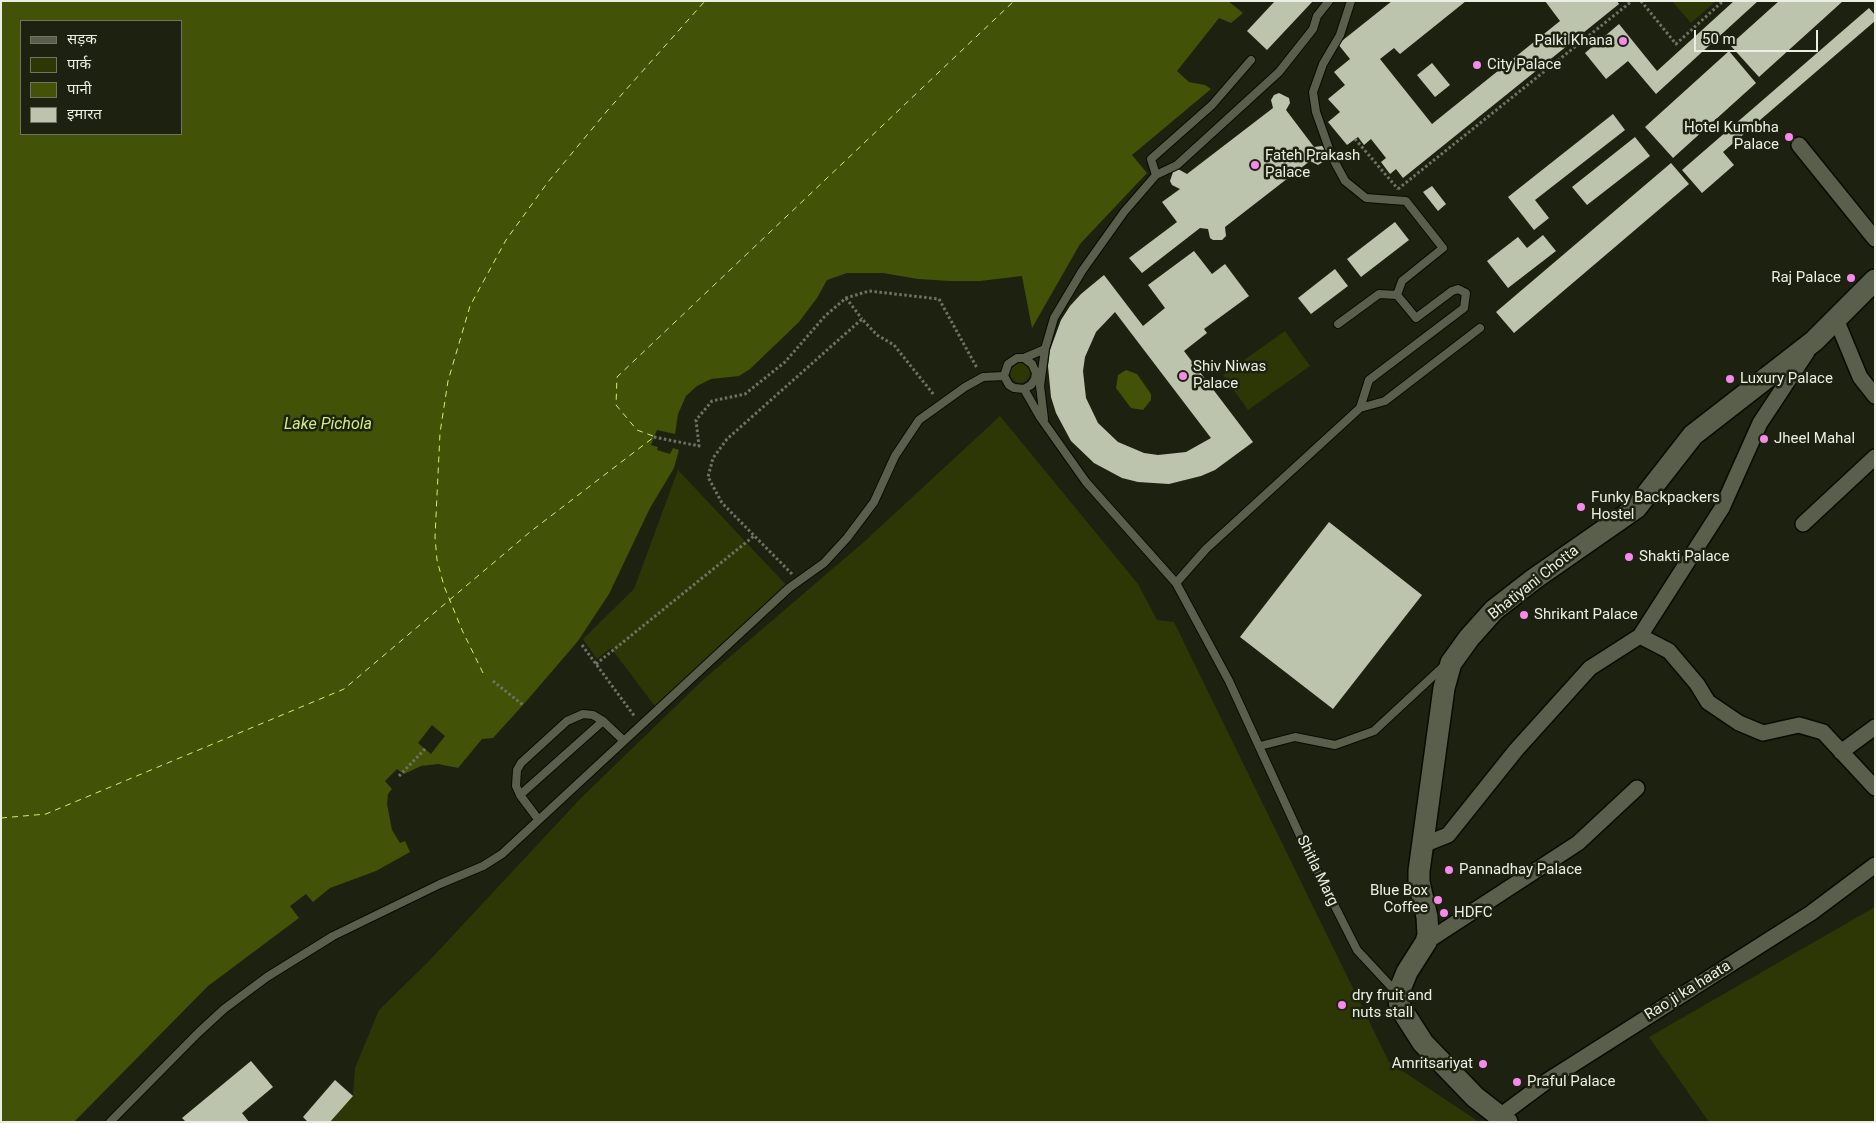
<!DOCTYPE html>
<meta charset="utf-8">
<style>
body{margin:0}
#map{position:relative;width:1876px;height:1123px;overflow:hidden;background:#1d2210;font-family:Roboto,"Noto Sans Devanagari",sans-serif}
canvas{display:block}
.frame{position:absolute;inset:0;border:2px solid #ebeee3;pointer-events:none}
.legend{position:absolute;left:20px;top:20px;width:162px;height:115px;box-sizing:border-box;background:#1d2210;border:1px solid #6f7464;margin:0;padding:6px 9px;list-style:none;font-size:15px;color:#ebeee3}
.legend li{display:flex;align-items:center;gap:10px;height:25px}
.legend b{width:25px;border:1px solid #6f7464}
.scale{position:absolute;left:1694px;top:30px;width:124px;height:22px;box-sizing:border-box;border:2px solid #ebeee3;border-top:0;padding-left:6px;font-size:15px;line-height:18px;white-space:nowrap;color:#ebeee3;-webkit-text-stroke:4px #1d2210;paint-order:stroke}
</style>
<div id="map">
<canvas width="1876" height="1123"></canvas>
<div class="frame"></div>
<ul class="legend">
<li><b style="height:6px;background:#595f4b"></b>सड़क</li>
<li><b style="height:14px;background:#2c3705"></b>पार्क</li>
<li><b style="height:14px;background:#425207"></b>पानी</li>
<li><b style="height:14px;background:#bdc4ad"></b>इमारत</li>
</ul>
<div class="scale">50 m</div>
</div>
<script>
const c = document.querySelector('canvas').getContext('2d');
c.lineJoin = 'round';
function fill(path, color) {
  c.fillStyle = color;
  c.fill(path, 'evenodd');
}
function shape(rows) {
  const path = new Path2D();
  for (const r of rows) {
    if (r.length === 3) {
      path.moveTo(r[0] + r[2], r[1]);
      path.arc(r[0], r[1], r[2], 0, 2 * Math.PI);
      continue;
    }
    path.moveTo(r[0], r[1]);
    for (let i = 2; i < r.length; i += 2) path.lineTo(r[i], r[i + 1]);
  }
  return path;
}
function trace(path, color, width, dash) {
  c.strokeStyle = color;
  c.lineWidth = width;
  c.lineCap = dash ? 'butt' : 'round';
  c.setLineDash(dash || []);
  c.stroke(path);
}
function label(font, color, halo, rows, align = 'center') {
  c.font = font + ' Roboto,sans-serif';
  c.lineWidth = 5;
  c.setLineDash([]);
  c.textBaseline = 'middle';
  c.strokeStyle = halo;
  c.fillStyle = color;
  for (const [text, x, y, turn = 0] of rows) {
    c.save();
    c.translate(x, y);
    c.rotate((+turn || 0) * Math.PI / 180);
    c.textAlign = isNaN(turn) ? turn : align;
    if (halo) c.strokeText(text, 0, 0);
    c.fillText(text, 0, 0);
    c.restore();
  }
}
const green = shape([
 [1672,1,1716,1,1691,23],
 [1285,331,1310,366,1248,410,1223,375],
 [1020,373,10],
 [1000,416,1138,584,1157,620,1174,622,1389,1062,1479,1122,330,1122,353,1096,355,1068,379,1010,428,962,581,798,704,679,865,541],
 [678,470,789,588,657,709,611,648,597,659,583,639,634,589],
 [1875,907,1875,1122,1709,1122,1649,1037]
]);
const water = shape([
 [1,1,1228,1,1243,13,1231,23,1219,18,1177,71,1189,82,1205,85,1211,89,1132,155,1147,173,1080,244,1032,328,1022,276,980,281,950,281,918,279,883,273,847,273,827,280,817,298,799,322,750,369,739,376,711,379,697,386,686,396,678,414,675,434,681,442,674,468,650,508,609,594,578,641,523,705,493,738,482,739,458,768,438,764,421,766,404,774,397,769,385,781,392,789,388,794,387,804,392,830,400,843,405,841,410,852,376,871,330,888,313,902,306,894,290,906,299,918,208,986,74,1122,1,1122],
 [21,21,181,21,181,134,21,134],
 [1126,370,1137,374,1151,394,1151,400,1143,410,1131,408,1116,388,1118,375]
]);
const pier = shape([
 [657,430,675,434,681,442,679,450,673,448,670,454,657,450,658,447,651,445],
 [432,725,445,736,431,754,418,743]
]);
const ferry = shape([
 [653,436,637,430,616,405,617,377,1014,1],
 [483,673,462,630,444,586,437,560,435,537,440,433,448,381,470,306,506,240,548,182,607,111,705,1],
 [1,818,46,814,344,689,530,532,654,437]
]);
const building = shape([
 [1275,1,1313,1,1267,50,1247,31],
 [1392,1,1466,1,1400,54,1394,48,1380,59,1432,124,1560,21,1545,1,1617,1,1619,4,1403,178,1396,169,1390,174,1381,162,1386,158,1371,139,1364,145,1358,137,1347,145,1328,122,1340,112,1328,99,1345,85,1334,72,1350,59,1338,44],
 [1734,1,1758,1,1656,94,1628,61,1606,79,1585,53,1619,24,1657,71],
 [1779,1,1843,1,1759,77,1730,45],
 [1869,8,1875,15,1875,21,1723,152,1734,165,1702,193,1682,170],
 [1729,51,1756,83,1673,158,1645,127],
 [1432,63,1450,85,1435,97,1417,75],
 [1279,93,1289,98,1290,103,1286,110,1314,147,1322,146,1326,150,1326,160,1318,165,1310,161,1225,227,1226,236,1222,240,1213,240,1210,238,1208,229,1200,228,1142,273,1129,258,1177,222,1162,202,1180,189,1172,185,1170,181,1173,172,1178,169,1187,174,1273,108,1271,100,1274,95],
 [1613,114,1625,130,1535,200,1549,218,1534,230,1508,197],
 [1635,137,1650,156,1587,205,1572,187],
 [1671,163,1689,184,1514,333,1496,312],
 [1432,186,1446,204,1438,211,1423,192],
 [1395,222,1409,240,1361,277,1347,259],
 [1543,235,1556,251,1508,288,1487,261,1518,237,1527,248],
 [1194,251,1212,274,1225,264,1249,296,1204,329,1207,333,1184,351,1253,442,1215,470,1201,476,1169,484,1138,482,1122,478,1094,463,1071,441,1056,413,1051,397,1048,366,1050,350,1061,320,1070,306,1081,294,1104,275,1143,326,1165,308,1148,285],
 [1115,312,1211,438,1186,452,1158,455,1144,453,1118,442,1098,423,1086,398,1083,371,1085,357,1096,332],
 [1335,269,1348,286,1311,314,1298,298],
 [1329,522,1422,595,1333,709,1240,637],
 [251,1061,273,1087,242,1113,249,1122,186,1122,182,1118],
 [335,1080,353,1096,330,1122,308,1122,303,1117]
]);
const path = shape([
 [1641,1,1676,44,1723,1],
 [1355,139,1398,189],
 [1398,189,1632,1],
 [846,298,862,319],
 [654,437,699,446,696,420,712,401,745,394,785,362,825,316,846,298,869,291,939,299,977,368],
 [792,574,722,503,708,477,713,458,727,439,862,319,877,335,894,345,934,395],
 [582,645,635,717],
 [596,664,754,536],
 [493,681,523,705],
 [399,776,425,749]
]);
const lane = shape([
 [1156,175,1151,159,1212,105,1251,60],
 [1338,324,1379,294,1397,295],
 [1024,358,1032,364,1036,373,1035,379,1031,385,1024,389,1014,388,1009,385,1004,376,1008,364,1017,358,1024,358,1045,349,1054,318,1082,271,1124,212,1156,175,1177,165,1279,72,1313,29,1317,16,1329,1],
 [1024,389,1040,417,1086,482,1176,583,1206,549,1360,408,1369,380,1464,308,1466,293,1458,289,1452,291,1416,318,1397,295,1402,281,1443,248,1406,201,1366,198,1345,181,1332,157,1316,112,1313,92,1323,64,1340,35,1351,1],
 [1360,408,1385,401,1480,328],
 [1044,419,1040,386,1045,349],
 [1176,583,1229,681,1308,853,1357,950,1397,993],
 [1260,746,1295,737,1335,745,1374,731,1445,665],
 [520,795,603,721],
 [538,819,520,795,516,786,517,770,521,763,567,721,583,714,593,715,603,721,623,740],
 [110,1122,198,1033,224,1009,267,977,333,936,440,884,483,866,502,854,789,588,824,563,847,538,874,502,895,456,919,420,965,387,983,377,1004,376]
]);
const street = shape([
 [1799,145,1875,239],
 [1836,319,1860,377,1875,396],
 [1803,524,1875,457],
 [1640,636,1669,651,1697,684,1708,702,1739,723,1763,733,1799,725,1823,732,1875,788],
 [1841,752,1875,727],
 [1423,845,1448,835,1516,750,1590,668,1640,636,1722,508,1760,423,1807,352],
 [1426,942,1578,843,1637,788],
 [1500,1116,1547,1081,1811,913,1875,865]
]);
const secondary = shape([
 [1507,1122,1475,1097,1423,1043,1400,1007,1398,994,1407,972,1426,942,1428,935,1427,917,1419,882,1419,871,1444,688,1451,663,1469,638,1494,610,1534,579,1636,508,1693,435,1814,341,1875,280]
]);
const markers = [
 [1623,41,5,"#f888eb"],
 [1477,65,5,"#f888eb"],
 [1789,137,5,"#f888eb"],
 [1255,165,5,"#f888eb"],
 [1851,278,5,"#f888eb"],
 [1183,376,5,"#f888eb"],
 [1730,379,5,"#f888eb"],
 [1764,439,5,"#f888eb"],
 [1581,507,5,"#f888eb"],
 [1629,557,5,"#f888eb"],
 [1524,615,5,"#f888eb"],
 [1449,870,5,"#f888eb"],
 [1438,900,5,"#f888eb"],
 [1444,913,5,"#f888eb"],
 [1342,1005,5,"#f888eb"],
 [1483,1064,5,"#f888eb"],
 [1517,1082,5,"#f888eb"]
];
const poiNames = [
 ["Palki Khana",1613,41,"right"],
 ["City Palace",1487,65],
 ["Hotel Kumbha",1779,128,"right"],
 ["Palace",1779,145,"right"],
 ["Fateh Prakash",1265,156],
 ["Palace",1265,173],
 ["Raj Palace",1841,278,"right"],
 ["Shiv Niwas",1193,367],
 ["Palace",1193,384],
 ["Luxury Palace",1740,379],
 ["Jheel Mahal",1774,439],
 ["Funky Backpackers",1591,498],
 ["Hostel",1591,515],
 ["Shakti Palace",1639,557],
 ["Shrikant Palace",1534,615],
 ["Pannadhay Palace",1459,870],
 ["Blue Box",1428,891,"right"],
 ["Coffee",1428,908,"right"],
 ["HDFC",1454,913],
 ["dry fruit and",1352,996],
 ["nuts stall",1352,1013],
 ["Amritsariyat",1473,1064,"right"],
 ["Praful Palace",1527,1082]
];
const streetNames = [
 ["Bhatiyani Chotta",1534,583,-38],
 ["Shitla Marg",1317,871,64],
 ["Rao ji ka haata",1688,991,-32]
];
const waterNames = [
 ["Lake Pichola",328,425]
];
fill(green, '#2c3705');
fill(water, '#425207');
fill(pier, '#1d2210');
trace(ferry, '#d0ef79', 1, [6, 5]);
fill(building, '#bdc4ad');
trace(lane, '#070b00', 10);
trace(street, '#070b00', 18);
trace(secondary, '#070b00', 24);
trace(path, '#6f7364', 3, [2.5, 2.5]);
trace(lane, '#595f4b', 8);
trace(street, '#595f4b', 15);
trace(secondary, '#595f4b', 21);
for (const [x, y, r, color] of markers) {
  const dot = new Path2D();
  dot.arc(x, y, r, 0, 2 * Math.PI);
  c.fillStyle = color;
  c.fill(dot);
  trace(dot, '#1d2210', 2);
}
label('15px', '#ebeee3', '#1d2210', poiNames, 'left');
label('15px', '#ebeee3', '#1d2210', streetNames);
label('italic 16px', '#d0ef79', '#1d2210', waterNames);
</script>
